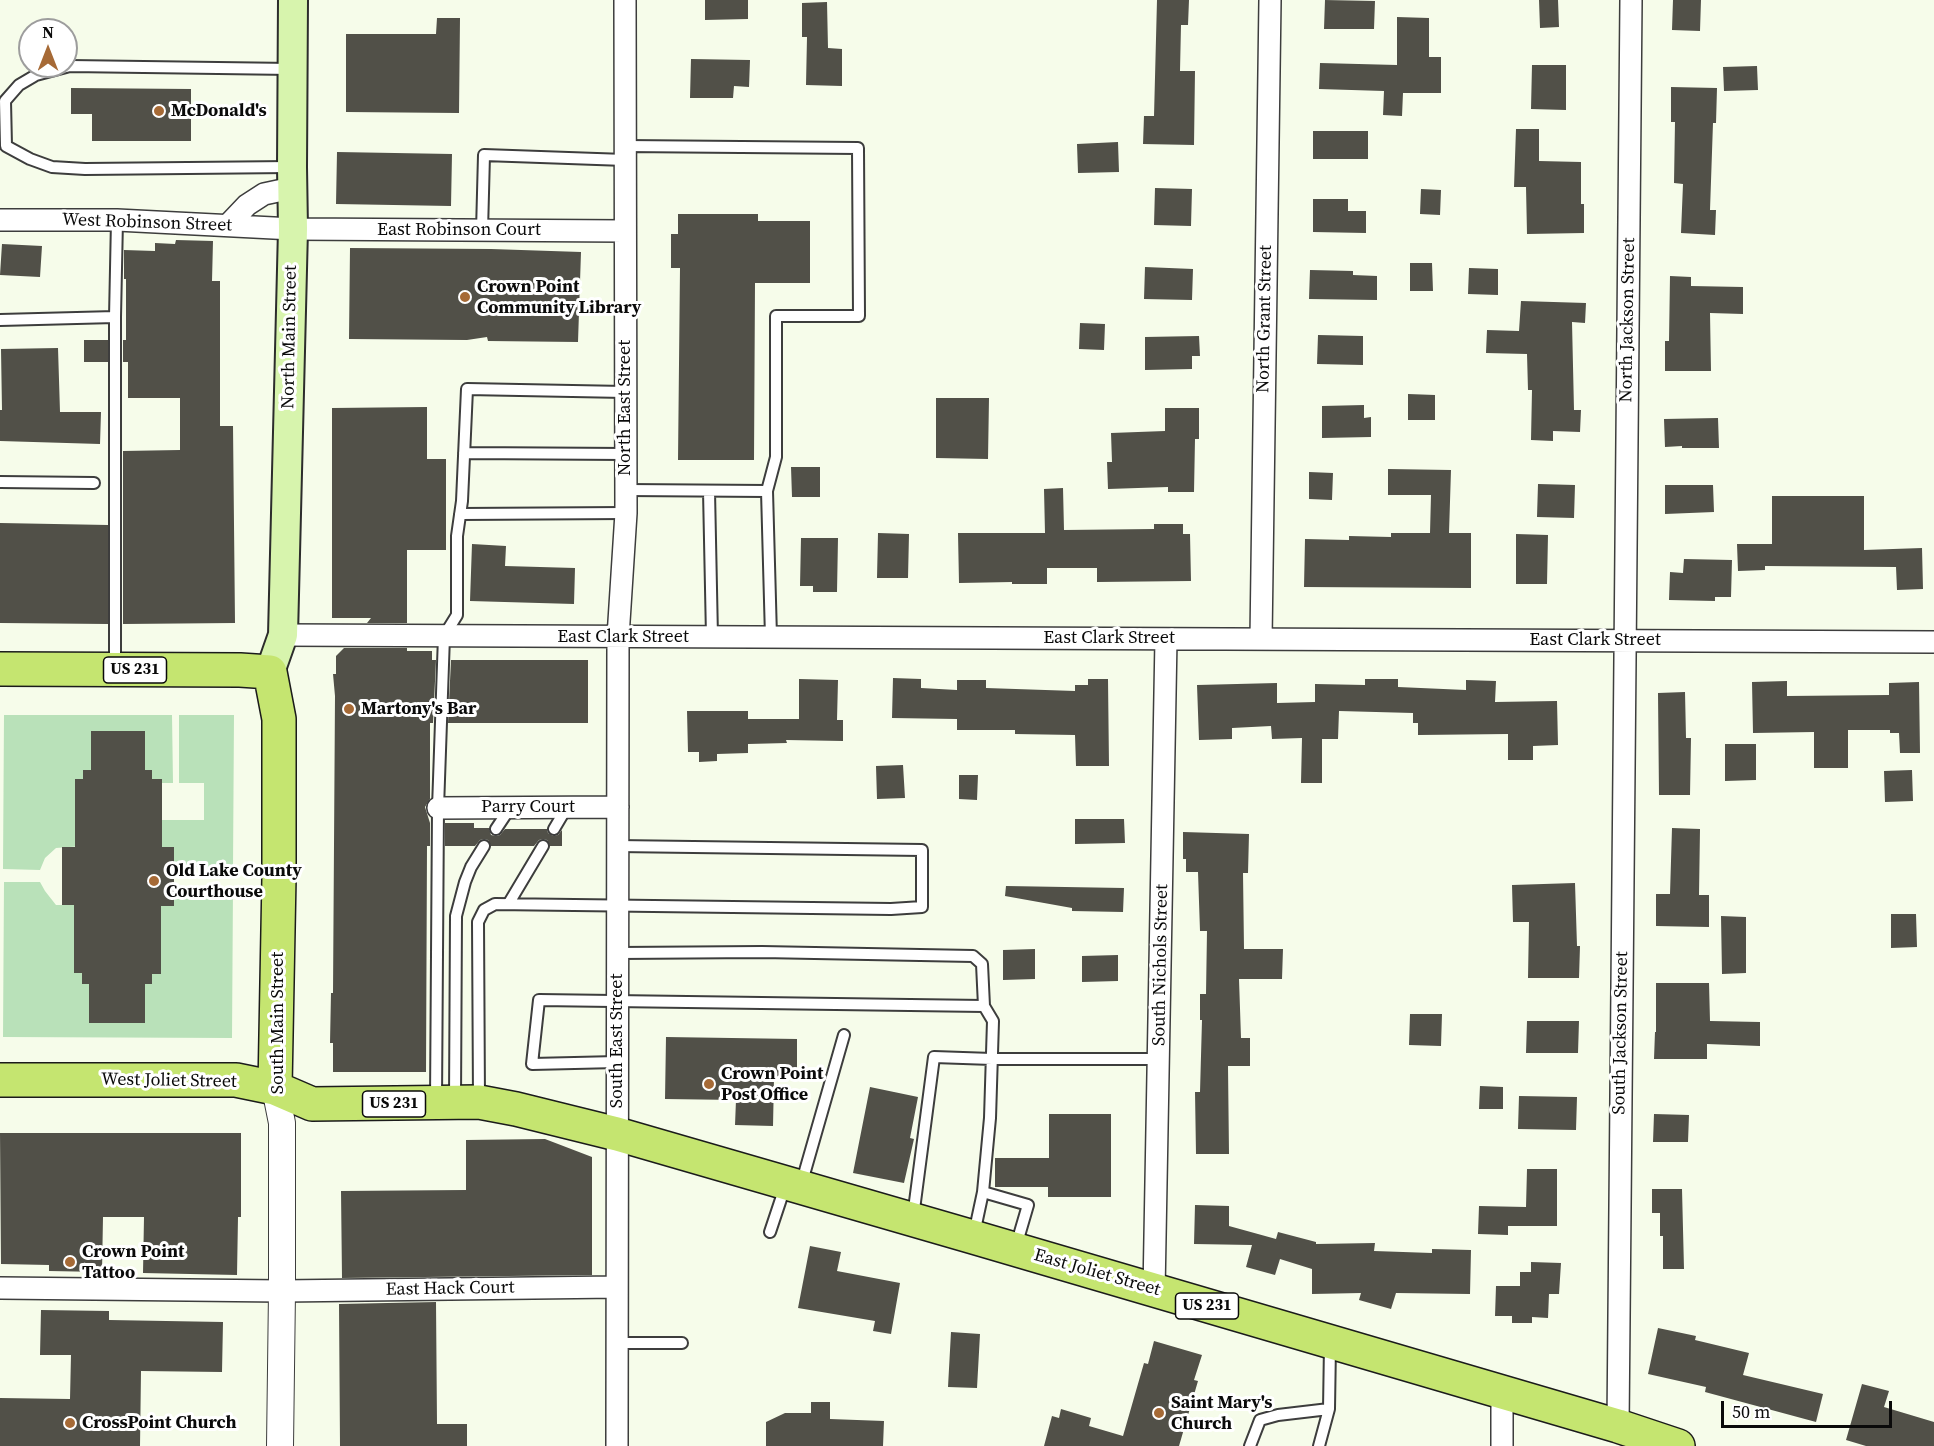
<!DOCTYPE html>
<style>
body{margin:0}
#map{position:relative;width:1934px;height:1446px;overflow:hidden;background:#f6fcea;font-family:"Source Serif 4",serif}
canvas{display:block}
.north{position:absolute;left:18px;top:18px;width:60px;height:60px;box-sizing:border-box;background:#fff;border:2px solid #9d9d9d;border-radius:50%;rotate:0deg;font-size:16px;font-weight:700;line-height:24px;text-align:center;color:#0a0a0a}
.north::after{content:'';display:block;margin:auto;width:21px;height:27px;background:#a66a36;clip-path:polygon(50% 0,100% 100%,50% 72%,0 100%)}
.scale{position:absolute;left:1721px;top:1401px;width:171px;height:27px;box-sizing:border-box;border:3px solid #0a0a0a;border-top:0;padding-left:8px;font-size:18px;line-height:21px;white-space:nowrap;color:#0a0a0a;-webkit-text-stroke:4px #fff;paint-order:stroke}
</style>
<div id="map">
<canvas width="1934" height="1446"></canvas>
<div class="north">N</div>
<div class="scale">50 m</div>
</div>
<script>
const c = document.querySelector('canvas').getContext('2d');
c.lineJoin = 'round';
function fill(path, color) {
  c.fillStyle = color;
  c.fill(path, 'evenodd');
}
function shape(rows) {
  const path = new Path2D();
  for (const r of rows) {
    path.moveTo(r[0], r[1]);
    for (let i = 2; i < r.length; i += 2) path.lineTo(r[i], r[i + 1]);
  }
  return path;
}
function trace(path, color, width, dash) {
  c.strokeStyle = color;
  c.lineWidth = width;
  c.lineCap = dash ? 'butt' : 'round';
  c.setLineDash(dash || []);
  c.stroke(path);
}
function label(font, color, halo, rows, align = 'center') {
  c.font = font + ' "Source Serif 4",serif';
  c.lineWidth = 6;
  c.setLineDash([]);
  c.textBaseline = 'middle';
  c.strokeStyle = halo;
  c.fillStyle = color;
  for (const [text, x, y, turn = 0] of rows) {
    c.save();
    c.translate(x, y);
    c.rotate((+turn || 0) * Math.PI / 180);
    c.textAlign = isNaN(turn) ? turn : align;
    if (halo) c.strokeText(text, 0, 0);
    c.fillText(text, 0, 0);
    c.restore();
  }
}
const green = shape([
 [4,715,172,715,173,783,162,783,162,779,152,779,152,770,145,770,145,731,91,731,91,770,83,770,83,779,75,779,75,823,83,846,56,848,45,858,40,870,3,869],
 [179,715,234,715,233,867,174,867,173,847,153,847,162,820,204,820,204,783,179,783],
 [4,882,40,882,45,891,56,905,82,905,74,973,82,973,82,983,89,984,89,1023,145,984,152,984,152,974,161,974,161,929,152,906,174,906,174,886,233,887,232,1038,3,1037]
]);
const building = shape([
 [705,0,748,0,748,19,705,20],
 [1157,0,1189,0,1188,25,1181,25,1180,71,1195,71,1194,145,1143,144,1144,116,1154,116],
 [1325,0,1375,1,1374,29,1324,29],
 [1539,0,1558,0,1559,27,1540,28],
 [1673,0,1701,0,1700,31,1672,30],
 [827,2,828,48,842,49,842,86,806,85,807,37,802,37,802,3],
 [1397,17,1429,18,1429,57,1441,57,1441,93,1403,93,1402,116,1383,115,1384,91,1319,89,1320,63,1397,65],
 [437,18,460,18,459,113,346,112,346,34,436,34],
 [691,59,750,60,749,87,734,86,733,98,690,98],
 [1532,65,1566,65,1566,110,1531,109],
 [1757,66,1758,90,1724,91,1723,67],
 [1671,87,1717,88,1716,123,1713,123,1710,210,1716,210,1715,235,1681,233,1683,184,1674,183,1675,122,1671,122],
 [71,88,191,89,191,141,92,141,92,114,71,114],
 [1516,129,1539,129,1539,161,1581,162,1581,204,1584,204,1584,233,1527,234,1526,187,1514,187],
 [1313,131,1368,131,1368,159,1313,159],
 [1118,142,1119,172,1078,173,1077,144],
 [337,152,452,154,451,206,336,204],
 [1155,188,1192,189,1191,226,1154,225],
 [1421,189,1441,190,1440,215,1420,214],
 [1313,199,1348,199,1348,211,1366,211,1366,233,1313,232],
 [678,214,758,214,758,221,810,221,810,283,755,283,754,460,678,460,680,268,671,268,671,234,678,234],
 [176,240,213,241,212,281,220,281,220,426,233,426,235,623,123,624,123,451,180,450,180,398,128,398,128,362,123,362,123,340,126,340,126,279,124,279,124,250,155,251,155,243,175,244],
 [2,244,42,246,40,277,0,275],
 [350,248,491,249,581,252,578,342,488,341,487,337,467,340,349,339],
 [1410,263,1432,263,1433,291,1410,291],
 [1145,267,1193,269,1192,300,1144,299],
 [1469,268,1498,269,1498,295,1468,294],
 [1310,270,1353,271,1353,275,1377,276,1377,300,1309,299],
 [1670,276,1691,277,1691,286,1743,287,1743,314,1710,313,1711,371,1665,371,1665,341,1669,341],
 [1521,301,1586,303,1585,323,1572,322,1574,410,1581,410,1580,432,1553,431,1553,441,1531,440,1532,390,1528,390,1527,354,1486,353,1487,330,1519,331],
 [1080,323,1105,324,1104,350,1079,349],
 [1318,335,1363,336,1363,365,1317,364],
 [1199,336,1200,356,1192,356,1192,369,1145,370,1145,337],
 [84,340,108,340,108,362,84,362],
 [58,348,60,412,101,412,100,444,0,441,0,410,2,410,1,349],
 [1408,394,1435,395,1435,420,1408,420],
 [936,398,989,398,988,459,936,458],
 [1364,405,1364,418,1371,417,1371,437,1322,438,1322,406],
 [427,407,427,459,446,459,446,550,407,550,407,623,367,623,371,618,332,618,332,408],
 [1165,408,1199,408,1199,439,1195,439,1194,492,1168,492,1168,487,1108,489,1107,462,1112,462,1111,433,1165,431],
 [1718,418,1719,448,1682,448,1682,446,1665,447,1664,419],
 [791,467,820,467,820,497,792,497],
 [1388,469,1451,470,1449,533,1471,533,1471,588,1304,587,1305,539,1349,540,1349,536,1391,537,1391,533,1430,533,1431,495,1388,495],
 [1309,472,1333,473,1332,500,1309,499],
 [1538,484,1575,485,1574,518,1537,517],
 [1665,485,1713,485,1714,512,1665,514],
 [1063,488,1064,530,1154,529,1154,524,1183,524,1183,534,1190,534,1191,581,1097,582,1097,568,1047,568,1047,584,1012,584,1012,582,959,583,958,533,1045,533,1044,489],
 [1772,496,1864,496,1864,550,1922,548,1923,589,1897,590,1896,567,1765,566,1765,570,1738,571,1737,544,1772,544],
 [0,523,108,525,108,624,0,623],
 [878,533,909,534,908,578,877,578],
 [1516,534,1548,535,1547,584,1516,584],
 [801,538,838,538,837,592,813,592,813,586,800,586],
 [472,544,506,546,505,566,575,568,574,604,470,601],
 [1684,559,1732,560,1731,597,1715,597,1715,601,1669,600,1670,572,1683,573],
 [344,648,407,648,407,651,432,651,432,660,436,660,433,723,430,723,430,799,425,807,430,823,430,846,427,846,426,1072,333,1072,333,1043,330,1043,331,993,333,993,335,696,333,674,336,674,336,656],
 [451,660,588,660,588,723,448,723],
 [893,678,921,679,921,688,957,690,957,680,986,680,986,688,1075,691,1075,685,1088,685,1088,679,1108,679,1109,766,1076,766,1075,735,1015,734,1015,730,957,730,957,719,892,718],
 [799,679,838,680,837,720,843,720,843,741,786,740,787,743,748,744,748,753,717,754,717,761,699,762,699,752,688,752,687,711,748,711,748,719,799,719],
 [1365,679,1398,679,1398,687,1466,690,1466,680,1496,681,1495,702,1557,701,1558,745,1533,746,1533,760,1508,760,1508,734,1418,735,1418,723,1413,723,1413,713,1339,711,1338,739,1322,739,1322,783,1301,783,1302,738,1272,739,1271,726,1232,728,1232,739,1199,740,1197,685,1277,683,1277,703,1315,702,1315,684,1365,685],
 [1787,681,1787,696,1889,695,1889,683,1919,682,1920,753,1900,753,1899,733,1890,733,1890,730,1848,730,1848,768,1814,768,1814,732,1753,733,1752,682],
 [1685,692,1686,738,1691,738,1690,795,1659,795,1658,693],
 [91,731,145,731,145,770,152,770,152,779,162,779,162,847,174,847,174,906,161,906,161,974,152,974,152,984,145,984,145,1023,89,1023,89,984,82,984,82,973,74,973,74,905,62,905,62,847,75,847,75,779,83,779,83,770,91,770],
 [1725,744,1756,744,1756,780,1725,781],
 [903,765,905,798,877,799,876,766],
 [1912,770,1913,801,1885,802,1884,771],
 [959,775,978,775,977,800,959,799],
 [1075,819,1124,819,1125,843,1075,844],
 [445,823,474,823,474,828,489,828,491,835,496,836,500,835,505,829,547,829,548,833,553,836,558,835,562,830,562,846,550,846,547,840,543,839,539,840,534,846,491,846,488,840,484,839,480,840,475,846,445,846],
 [1672,828,1700,829,1699,895,1709,895,1709,927,1656,926,1656,894,1670,894],
 [1183,832,1249,834,1248,873,1243,873,1244,949,1283,949,1282,979,1239,979,1241,1038,1250,1038,1250,1066,1228,1066,1229,1154,1196,1154,1195,1092,1200,1092,1202,1020,1200,1020,1200,994,1206,994,1207,931,1200,931,1198,872,1186,872,1186,859,1183,859],
 [1575,883,1577,946,1580,946,1579,978,1528,978,1529,922,1513,922,1512,885],
 [1006,886,1124,888,1123,912,1072,911,1072,908,1005,896],
 [1891,914,1916,914,1917,947,1891,948],
 [1721,916,1746,917,1746,973,1722,974],
 [1035,949,1035,979,1003,980,1003,950],
 [1118,955,1118,981,1082,982,1082,956],
 [1656,983,1709,983,1710,1021,1760,1022,1760,1046,1707,1044,1707,1059,1654,1059,1655,1032,1656,1032],
 [1410,1014,1442,1014,1441,1046,1409,1045],
 [1527,1021,1579,1021,1578,1053,1526,1053],
 [666,1037,797,1039,797,1078,774,1078,773,1126,735,1125,736,1100,665,1099],
 [1480,1086,1503,1087,1503,1109,1479,1109],
 [870,1087,918,1097,910,1138,914,1139,904,1183,853,1173],
 [1519,1096,1577,1097,1576,1130,1518,1129],
 [1049,1114,1111,1114,1111,1197,1048,1197,1048,1187,995,1187,995,1158,1049,1158],
 [1654,1114,1689,1115,1688,1142,1653,1142],
 [0,1133,241,1133,241,1217,238,1217,237,1275,143,1273,144,1217,103,1217,102,1272,49,1271,49,1265,1,1264],
 [545,1139,592,1157,592,1275,342,1278,341,1191,466,1190,466,1140],
 [1527,1169,1557,1169,1557,1226,1508,1226,1508,1235,1478,1234,1479,1206,1526,1207],
 [1652,1189,1682,1189,1684,1269,1663,1269,1663,1236,1660,1236,1660,1213,1652,1213],
 [1195,1205,1229,1206,1229,1226,1276,1239,1278,1232,1316,1242,1316,1244,1375,1243,1374,1251,1432,1253,1432,1249,1471,1250,1470,1294,1396,1293,1391,1309,1359,1300,1361,1293,1312,1294,1312,1269,1280,1259,1275,1275,1246,1267,1252,1245,1194,1244],
 [810,1246,841,1252,837,1271,900,1283,891,1334,873,1331,875,1321,798,1308],
 [1531,1262,1561,1263,1559,1294,1549,1294,1548,1318,1532,1317,1532,1323,1512,1323,1512,1316,1495,1316,1496,1286,1520,1286,1520,1272,1531,1272],
 [436,1302,437,1424,467,1424,467,1446,340,1446,339,1304],
 [41,1310,109,1311,109,1320,223,1322,222,1372,141,1371,140,1446,0,1446,0,1398,70,1399,71,1355,40,1355],
 [1658,1328,1696,1336,1695,1340,1749,1353,1743,1375,1823,1394,1816,1422,1705,1392,1706,1387,1648,1374],
 [951,1332,980,1334,977,1388,948,1387],
 [1154,1341,1202,1355,1194,1380,1198,1381,1179,1446,1044,1446,1052,1416,1059,1418,1061,1409,1091,1418,1089,1426,1123,1436,1144,1363,1148,1364],
 [1862,1384,1889,1391,1884,1407,1934,1422,1934,1446,1866,1446,1846,1440],
 [811,1402,830,1402,830,1419,884,1421,883,1446,766,1446,766,1422,785,1413,811,1413]
]);
const service = shape([
 [625,146,858,148,859,316,776,316,776,457,767,491],
 [290,167,85,169,52,167,30,159,6,146,5,101,19,85,36,75,70,66,292,69],
 [482,231,484,155,625,160],
 [0,320,115,317],
 [464,453,626,454],
 [0,482,94,483],
 [626,490,767,491,771,637],
 [709,491,712,637],
 [460,514,626,513],
 [115,667,115,317,117,220],
 [496,829,510,808],
 [554,829,567,807],
 [509,903,543,846],
 [617,1062,532,1064,539,1000,984,1006,982,964,973,956,762,952,618,953],
 [436,1100,438,808,444,636,457,615,457,536,462,501,467,389,625,392],
 [455,1100,456,916,465,882,471,867,484,846],
 [479,1100,478,922,484,910,495,904,891,909,922,907,922,850,617,846],
 [801,1185,844,1035],
 [983,1192,1028,1205,1016,1246],
 [913,1217,934,1057,992,1059,1160,1059],
 [770,1232,785,1187],
 [974,1234,983,1192,990,1118,993,1021,984,1006],
 [617,1343,682,1343],
 [1250,1446,1260,1420,1278,1415,1329,1409],
 [1319,1446,1329,1409,1330,1345]
]);
const minor = shape([
 [0,220,117,220,293,229,625,231],
 [228,225,247,205,264,194,292,188],
 [283,635,1934,642],
 [1261,639,1270,0],
 [438,808,618,807],
 [0,1288,282,1291,617,1287],
 [1154,1291,1166,639],
 [1502,1392,1502,1446],
 [1618,1426,1631,0],
 [617,1446,618,637,626,513,625,0]
]);
const tertiary = shape([
 [275,1088,282,1123,282,1291,280,1446]
]);
const secondary = shape([
 [270,672,283,635,293,229,292,167,293,0]
]);
const primary = shape([
 [0,669,240,670,270,672,279,719,279,877,275,1088],
 [0,1080,236,1080,275,1088,312,1104,479,1102,516,1109,617,1134,973,1237,1618,1426,1678,1446]
]);
const markers = [
 [159,111,6,"#a66a36"],
 [465,297,6,"#a66a36"],
 [349,709,6,"#a66a36"],
 [154,881,6,"#a66a36"],
 [709,1084,6,"#a66a36"],
 [70,1262,6,"#a66a36"],
 [1159,1413,6,"#a66a36"],
 [70,1423,6,"#a66a36"]
];
const shields = [
 [135,670,63],
 [394,1104,63],
 [1207,1306,63]
];
const shieldNames = [
 ["US 231",135,670],
 ["US 231",394,1104],
 ["US 231",1207,1306]
];
const poiNames = [
 ["McDonald's",171,111],
 ["Crown Point",477,287],
 ["Community Library",477,308],
 ["Martony's Bar",361,709],
 ["Old Lake County",166,871],
 ["Courthouse",166,892],
 ["Crown Point",721,1074],
 ["Post Office",721,1095],
 ["Crown Point",82,1252],
 ["Tattoo",82,1273],
 ["Saint Mary's",1171,1403],
 ["Church",1171,1424],
 ["CrossPoint Church",82,1423]
];
const streetNames = [
 ["West Robinson Street",147,223,2],
 ["East Robinson Court",459,230],
 ["North Grant Street",1265,319,-89],
 ["North Jackson Street",1628,320,-89],
 ["North Main Street",290,337,-89],
 ["North East Street",625,408,-90],
 ["East Clark Street",623,637],
 ["East Clark Street",1109,638],
 ["East Clark Street",1595,640],
 ["Parry Court",528,807],
 ["South Nichols Street",1161,965,-89],
 ["South Main Street",278,1023,-90],
 ["South Jackson Street",1621,1033,-89],
 ["South East Street",617,1041,-90],
 ["West Joliet Street",169,1081,1],
 ["East Joliet Street",1097,1273,16],
 ["East Hack Court",450,1289,-1]
];
fill(green, '#b9e1b9');
fill(building, '#515048');
trace(service, '#3d3d3d', 14);
trace(minor, '#3d3d3d', 24);
trace(tertiary, '#3d3d3d', 28);
trace(secondary, '#2c2c2c', 32);
trace(primary, '#1b1b1b', 36);
trace(service, '#fff', 10);
trace(minor, '#fff', 21);
trace(tertiary, '#fff', 26);
trace(secondary, '#d7f4ad', 28);
trace(primary, '#c5e570', 33);
for (const [x, y, r, color] of markers) {
  const dot = new Path2D();
  dot.arc(x, y, r, 0, 2 * Math.PI);
  c.fillStyle = color;
  c.fill(dot);
  trace(dot, '#fff', 2);
}
for (const [x, y, w] of shields) {
  const box = new Path2D();
  box.roundRect(x - w / 2, y - 13, w, 26, 4.5);
  c.fillStyle = '#fff';
  c.fill(box);
  trace(box, '#0a0a0a', 1.5);
}
label('bold 16px', '#0a0a0a', null, shieldNames);
label('bold 18px', '#0a0a0a', '#fff', poiNames, 'left');
label('18px', '#0a0a0a', '#fff', streetNames);
</script>
